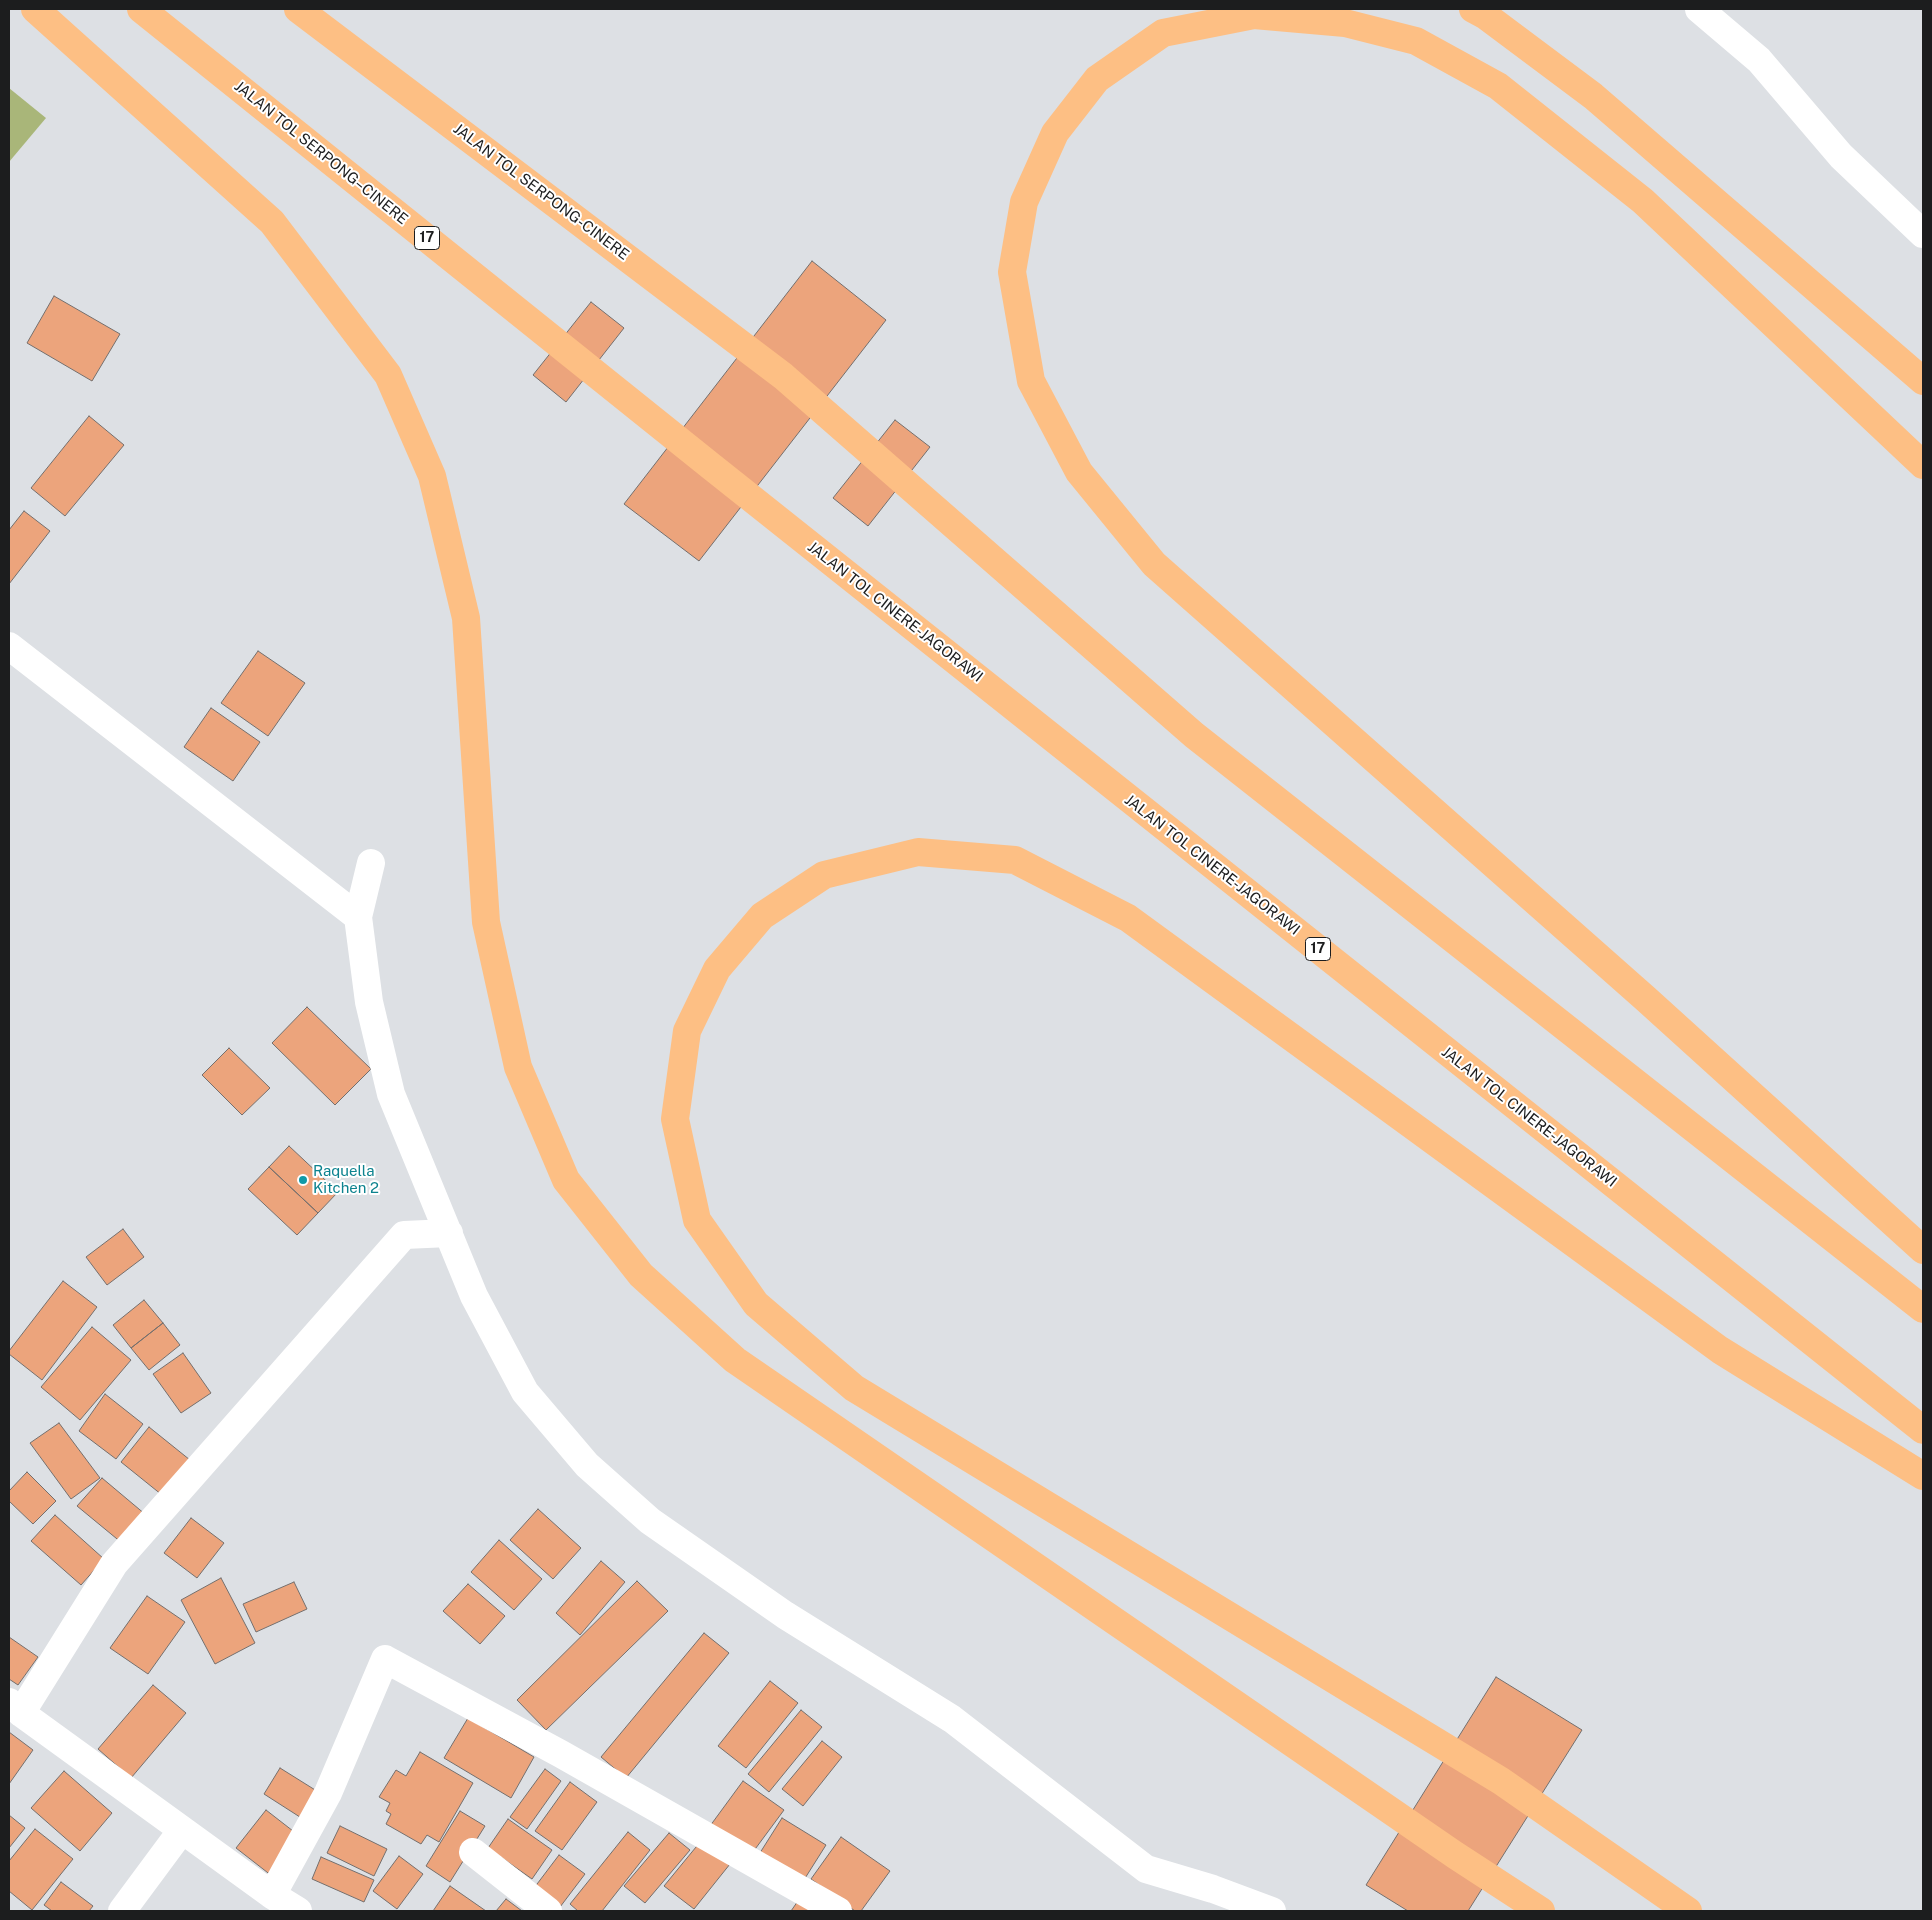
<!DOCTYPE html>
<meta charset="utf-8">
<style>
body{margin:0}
#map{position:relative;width:1932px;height:1920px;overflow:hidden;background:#dde0e4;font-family:"Public Sans",sans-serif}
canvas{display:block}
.frame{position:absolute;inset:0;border:10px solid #1c1d1e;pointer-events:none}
</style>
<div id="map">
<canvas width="1932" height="1920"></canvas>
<div class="frame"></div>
</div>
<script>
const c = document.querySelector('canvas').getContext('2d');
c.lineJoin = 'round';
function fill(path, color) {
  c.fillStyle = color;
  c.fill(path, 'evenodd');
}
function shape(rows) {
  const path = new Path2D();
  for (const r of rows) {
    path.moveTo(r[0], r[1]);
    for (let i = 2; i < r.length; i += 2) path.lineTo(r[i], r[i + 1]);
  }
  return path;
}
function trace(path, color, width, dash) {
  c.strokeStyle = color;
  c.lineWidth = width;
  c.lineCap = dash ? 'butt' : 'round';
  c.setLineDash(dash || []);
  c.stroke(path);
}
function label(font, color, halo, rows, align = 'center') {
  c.font = font + ' "Public Sans",sans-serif';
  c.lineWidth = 4;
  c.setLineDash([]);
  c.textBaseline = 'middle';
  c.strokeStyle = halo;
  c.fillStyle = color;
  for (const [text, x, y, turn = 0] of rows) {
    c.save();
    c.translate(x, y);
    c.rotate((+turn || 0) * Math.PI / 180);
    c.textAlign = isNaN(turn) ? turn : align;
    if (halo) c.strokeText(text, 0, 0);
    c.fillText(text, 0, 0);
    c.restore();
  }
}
const green = shape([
 [9,88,46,118,9,162]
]);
const building = shape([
 [812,261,886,320,699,561,624,504,812,261],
 [54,296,120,334,92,381,27,343,54,296],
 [591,302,624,328,566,402,533,375,591,302],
 [89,416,124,445,65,516,31,488,89,416],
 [895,420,930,447,868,526,833,498,895,420],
 [24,511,50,531,9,584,9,530,24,511],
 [258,651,305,683,268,736,221,703,258,651],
 [211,708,260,742,233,781,184,747,211,708],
 [307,1007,371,1069,335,1105,272,1043,307,1007],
 [229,1048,270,1088,242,1115,202,1075,229,1048],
 [289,1146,338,1192,318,1213,269,1167,289,1146],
 [269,1167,318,1213,297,1235,248,1189,269,1167],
 [123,1229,144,1257,107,1285,86,1257,123,1229],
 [63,1281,97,1307,42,1380,9,1354,9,1351,63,1281],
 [144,1300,163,1323,131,1348,113,1325,144,1300],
 [163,1323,180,1345,149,1370,131,1348,163,1323],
 [92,1327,131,1360,80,1420,41,1387,92,1327],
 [183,1353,211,1393,181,1413,153,1374,183,1353],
 [105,1394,143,1424,116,1459,79,1431,105,1394],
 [59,1423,100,1478,71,1499,30,1443,59,1423],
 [149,1427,195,1464,167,1499,121,1462,149,1427],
 [27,1472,56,1501,33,1524,9,1501,9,1491,27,1472],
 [102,1478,152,1520,128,1548,77,1506,102,1478],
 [538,1509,581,1548,553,1579,510,1540,538,1509],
 [55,1515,104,1559,81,1585,31,1541,55,1515],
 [191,1518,224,1543,197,1578,164,1553,191,1518],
 [499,1540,542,1579,514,1610,471,1572,499,1540],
 [601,1561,625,1582,580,1635,556,1613,601,1561],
 [221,1578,255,1643,215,1664,181,1600,221,1578],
 [637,1581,668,1611,546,1730,517,1700,637,1581],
 [294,1582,307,1609,256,1632,243,1604,294,1582],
 [468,1584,505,1616,480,1644,443,1611,468,1584],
 [147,1596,185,1622,148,1674,110,1648,147,1596],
 [704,1633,729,1653,626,1778,601,1757,704,1633],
 [9,1637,38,1657,18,1685,9,1679,9,1637],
 [1496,1677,1582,1730,1468,1911,1408,1911,1366,1885,1496,1677],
 [770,1681,798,1703,746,1768,718,1746,770,1681],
 [153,1685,186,1713,131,1778,98,1749,153,1685],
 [801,1710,822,1727,769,1792,748,1774,801,1710],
 [468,1718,534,1757,511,1798,444,1758,468,1718],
 [9,1732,33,1750,9,1784,9,1732],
 [822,1741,842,1757,803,1806,782,1789,822,1741],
 [420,1752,473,1783,439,1842,427,1835,421,1844,386,1824,391,1814,386,1811,390,1803,379,1797,396,1770,406,1776,420,1752],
 [280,1768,320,1793,303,1819,264,1794,280,1768],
 [545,1769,561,1781,527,1829,510,1817,545,1769],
 [64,1771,112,1813,80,1851,31,1808,64,1771],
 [743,1781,784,1810,750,1856,710,1826,743,1781],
 [570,1782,597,1802,562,1850,535,1831,570,1782],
 [266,1810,302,1838,272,1876,236,1848,266,1810],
 [460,1811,485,1826,450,1882,426,1866,460,1811],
 [9,1815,25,1828,9,1848,9,1815],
 [782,1818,826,1845,802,1883,758,1856,782,1818],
 [508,1819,552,1850,532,1879,488,1848,508,1819],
 [340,1826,387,1849,374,1876,327,1853,340,1826],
 [35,1829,73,1859,32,1910,9,1891,9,1861,35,1829],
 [628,1832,650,1850,602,1911,578,1911,570,1904,628,1832],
 [669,1833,690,1850,645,1903,624,1886,669,1833],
 [841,1837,890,1871,861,1911,855,1911,811,1879,841,1837],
 [701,1841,730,1864,694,1909,664,1886,701,1841],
 [559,1855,585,1874,557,1911,531,1892,559,1855],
 [399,1856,423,1874,397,1909,373,1891,399,1856],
 [321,1857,374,1880,364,1902,312,1879,321,1857],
 [61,1882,93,1906,89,1911,52,1911,44,1905,61,1882],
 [450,1886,486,1911,433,1911,450,1886],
 [800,1898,821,1911,791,1911,800,1898],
 [506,1899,522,1911,496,1911,506,1899]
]);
const minor = shape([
 [1699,9,1759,60,1841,156,1923,234],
 [9,646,358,917,371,863],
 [358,917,369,1002,391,1094,474,1296,525,1392,587,1465,650,1521,785,1615,952,1719,1146,1869,1213,1889,1272,1911],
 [9,1702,21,1713,272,1895,298,1911],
 [21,1713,114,1564,404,1235,449,1233],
 [473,1852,548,1911],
 [272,1895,328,1793,385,1659,561,1754,838,1911],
 [122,1911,182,1830]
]);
const highway = shape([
 [35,9,272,222,388,375,432,476,466,618,486,922,518,1067,566,1180,641,1275,735,1360,1455,1855,1541,1911],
 [141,9,712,467,1923,1430],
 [298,9,783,376,1194,735,1923,1309],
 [1473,9,1486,16,1593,96,1923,381],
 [1923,465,1643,201,1498,86,1416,41,1345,23,1254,15,1163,33,1097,79,1055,133,1024,202,1012,272,1031,381,1079,472,1154,564,1646,999,1923,1250],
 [1688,1911,1501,1781,854,1388,756,1304,697,1220,675,1119,687,1031,717,969,762,916,824,875,918,852,1015,860,1128,918,1720,1350,1923,1476]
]);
const markers = [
 [303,1180,5,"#0f9aa8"]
];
const shields = [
 [427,238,25],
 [1318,949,25]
];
const shieldNames = [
 ["17",427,238],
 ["17",1318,949]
];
const streetNames = [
 ["JALAN TOL SERPONG–CINERE",321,153,39],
 ["JALAN TOL SERPONG-CINERE",541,192,37],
 ["JALAN TOL CINERE-JAGORAWI",895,612,38],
 ["JALAN TOL CINERE-JAGORAWI",1212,865,38],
 ["JALAN TOL CINERE-JAGORAWI",1529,1117,38]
];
const cultureNames = [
 ["Raquella",313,1171],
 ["Kitchen 2",313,1188]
];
fill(green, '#a9b679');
fill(building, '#eca47c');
trace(building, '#746f6d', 1);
trace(minor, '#fff', 28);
trace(highway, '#fdbf84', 28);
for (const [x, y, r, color] of markers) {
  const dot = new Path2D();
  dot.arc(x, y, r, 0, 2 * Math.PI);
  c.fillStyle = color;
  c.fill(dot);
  trace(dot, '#fff', 2);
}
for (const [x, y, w] of shields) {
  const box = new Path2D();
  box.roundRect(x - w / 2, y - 11.5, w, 23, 4);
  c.fillStyle = '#fff';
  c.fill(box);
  trace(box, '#1c1d1e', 1);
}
label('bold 14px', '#1c1d1e', null, shieldNames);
label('15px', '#1c1d1e', '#fff', streetNames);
label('15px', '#0d838f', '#fff', cultureNames, 'left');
</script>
